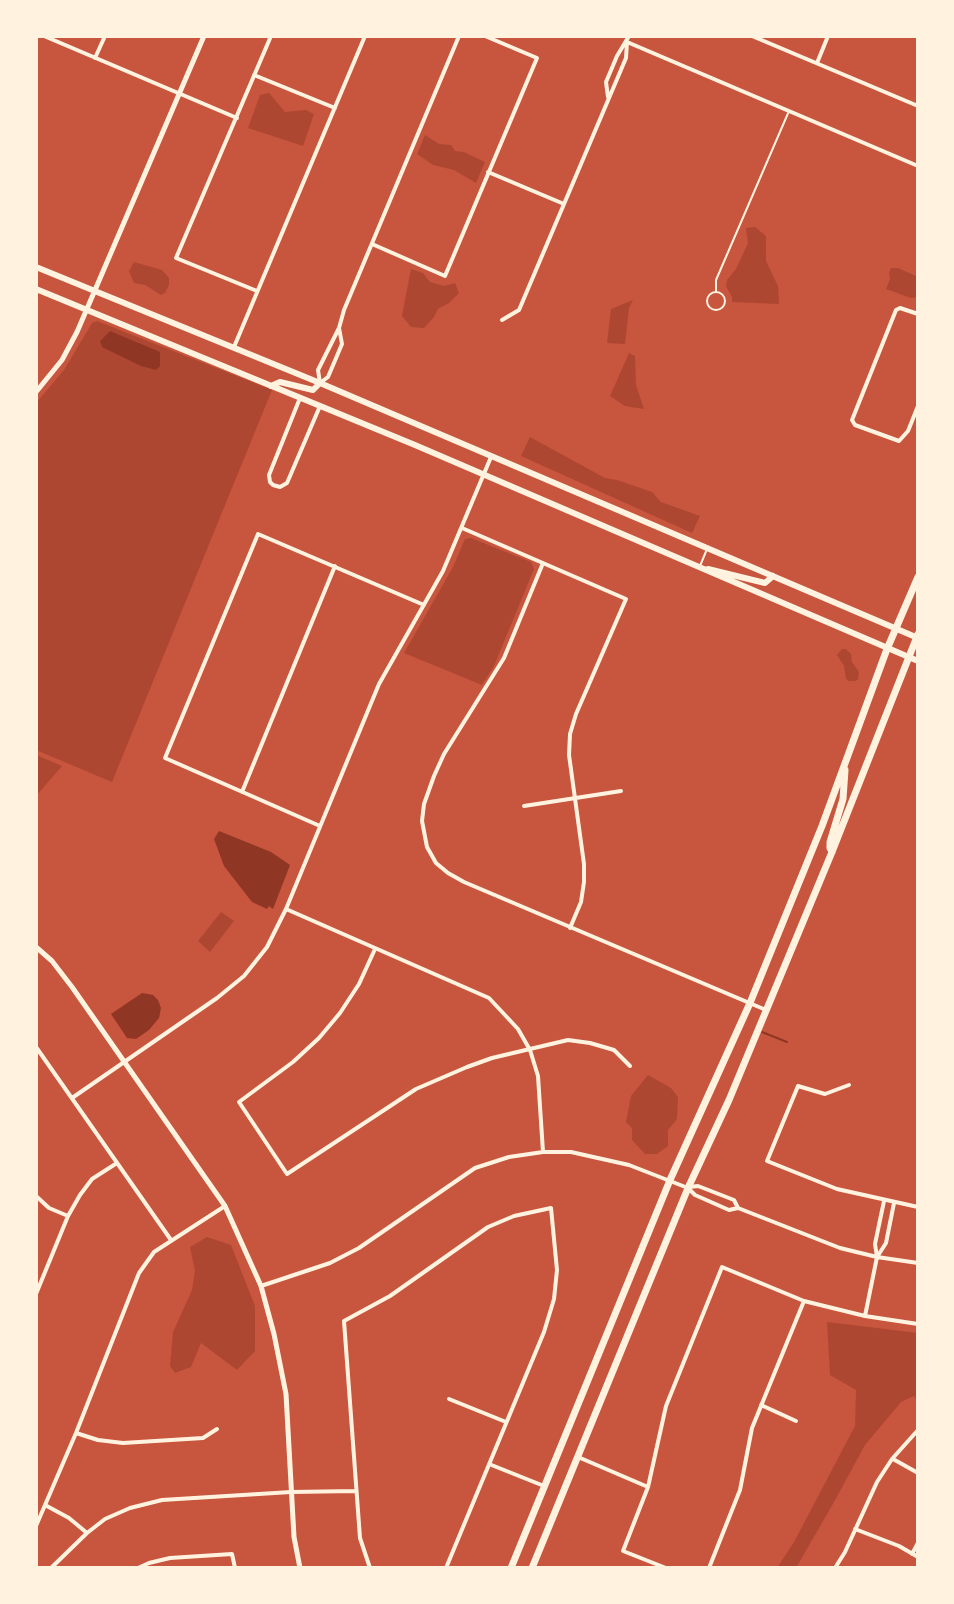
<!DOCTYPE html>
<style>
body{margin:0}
#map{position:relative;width:954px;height:1604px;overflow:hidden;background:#c8553d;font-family:Rubik,sans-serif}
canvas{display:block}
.frame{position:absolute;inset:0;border:38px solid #fff3e0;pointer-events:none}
</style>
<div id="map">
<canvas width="954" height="1604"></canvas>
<div class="frame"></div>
</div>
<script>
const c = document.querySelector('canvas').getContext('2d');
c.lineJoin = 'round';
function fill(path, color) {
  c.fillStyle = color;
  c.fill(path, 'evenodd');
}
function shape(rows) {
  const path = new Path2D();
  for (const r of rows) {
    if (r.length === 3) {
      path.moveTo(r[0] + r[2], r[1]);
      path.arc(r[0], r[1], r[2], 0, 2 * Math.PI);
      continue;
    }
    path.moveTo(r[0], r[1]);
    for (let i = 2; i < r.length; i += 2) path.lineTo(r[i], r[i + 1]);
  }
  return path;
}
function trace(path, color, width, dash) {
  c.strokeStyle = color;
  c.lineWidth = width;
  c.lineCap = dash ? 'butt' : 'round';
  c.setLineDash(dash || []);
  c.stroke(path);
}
const green = shape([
 [269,93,285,112,306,110,314,114,303,146,248,128,260,95],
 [425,135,439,144,451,145,455,151,464,152,485,162,476,183,454,170,433,165,417,154],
 [755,227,766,236,766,261,778,286,779,304,732,302,732,297,726,286,727,280,736,269,748,243,746,228],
 [134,262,162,270,169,278,169,285,165,293,161,295,145,285,134,283,129,271],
 [891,268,898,268,918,277,918,297,911,298,886,289,890,279,889,273],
 [411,269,423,273,430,282,444,286,455,283,459,293,449,303,438,309,434,317,424,328,411,327,402,316],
 [633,300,629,308,625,344,607,343,611,309],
 [97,321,272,390,112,782,36,750,36,403,64,370,92,323],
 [629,353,635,356,636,385,644,409,625,406,610,396],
 [530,437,605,478,617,480,652,492,661,502,700,516,692,533,521,456],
 [471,538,531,562,534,569,494,666,482,685,404,653,453,567,465,539],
 [842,649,846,649,851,654,852,662,859,672,858,679,856,681,849,681,846,679,844,666,837,655],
 [36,755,62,766,36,796],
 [221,912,234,921,210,952,198,941],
 [648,1075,671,1088,678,1097,677,1119,668,1130,668,1146,657,1154,645,1154,632,1140,632,1128,626,1122,631,1096],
 [207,1237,231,1245,255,1306,255,1351,237,1370,201,1343,191,1367,175,1373,170,1366,173,1332,192,1290,195,1271,190,1247],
 [827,1322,918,1333,918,1402,914,1396,901,1402,865,1445,834,1502,796,1568,777,1568,794,1542,855,1426,856,1390,830,1375]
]);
const water = shape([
 [110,331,160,352,160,366,156,370,141,366,102,347,100,341],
 [219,831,271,852,290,865,273,909,269,906,267,909,252,902,224,866,214,839],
 [142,993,153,995,158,1000,161,1008,159,1018,149,1030,136,1039,127,1038,111,1014]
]);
const stream = shape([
 [762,1032,787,1042]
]);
const service = shape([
 [716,292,716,280,789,111],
 [716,301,9],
 [700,566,707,549]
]);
const minor = shape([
 [44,36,237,118],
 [752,36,918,106],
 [627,42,918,166],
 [95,58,105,36],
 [817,63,828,36],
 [254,75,335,108],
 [608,97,606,82,617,56,629,36],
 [488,172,564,204],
 [372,244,445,276,537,58,485,36],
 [257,291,176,258,271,36],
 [918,314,900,308,896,310,852,420,855,425,899,441,908,431,918,406],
 [502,320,519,310,626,58,627,42],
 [339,328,342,344,328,377,320,383,318,370,339,328,344,310,459,36],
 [234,347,365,36],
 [300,398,269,475,270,482,273,485,280,487,287,483,320,406],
 [462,528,626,599,576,714,570,734,569,755,584,864,584,882,581,902,570,928],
 [543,563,504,658,444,754,434,776,424,804,422,821,427,847,436,863,448,873,464,882,766,1010],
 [242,792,335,566],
 [524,806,621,791],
 [320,826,165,758,258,534,424,605],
 [286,909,489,998,518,1029,530,1050,538,1076,543,1152],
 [375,949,359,984,340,1013,319,1038,293,1062,239,1102,287,1174,416,1089,467,1067,492,1058,568,1040,590,1043,614,1050,630,1066],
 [36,1047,171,1240],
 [849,1085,825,1094,798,1086,767,1161,837,1189,918,1207],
 [72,1098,217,998,244,976,267,947,286,909,379,684,443,571,491,457],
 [689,1187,698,1186,734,1200,738,1208],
 [36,1196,49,1208,68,1216],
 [877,1257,875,1244,884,1201],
 [261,1286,330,1263,359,1248,475,1168,509,1157,543,1152,571,1152,629,1165,688,1188,695,1195,729,1210,738,1208,840,1248,877,1257,918,1263],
 [36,1294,68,1216,80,1195,92,1179,117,1163],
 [865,1316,877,1257,886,1243,894,1203],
 [449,1399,506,1422],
 [761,1405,796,1421],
 [76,1433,98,1440,123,1443,203,1438,217,1429],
 [578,1457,648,1487],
 [893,1459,918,1473],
 [489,1464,544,1486],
 [45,1505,69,1518,87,1533],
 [36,1526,76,1433,139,1273,154,1252,225,1206],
 [855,1529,899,1546,918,1557],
 [912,1554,918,1543],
 [51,1568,87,1533,105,1519,130,1508,162,1500,291,1492,355,1491],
 [138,1568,149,1563,170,1558,232,1554,235,1568],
 [370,1568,360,1538,344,1321,390,1296,488,1227,514,1216,551,1208,557,1270,554,1299,544,1332,446,1568],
 [666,1568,623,1551,648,1487,666,1406,722,1267,804,1301,865,1316,918,1324],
 [709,1568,740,1490,752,1428,804,1301],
 [835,1568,845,1552,877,1482,892,1459,918,1430]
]);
const tertiary = shape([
 [36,392,62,360,77,332,204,36],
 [36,947,52,961,72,987,225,1206,261,1286,274,1334,286,1394,294,1537,300,1568]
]);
const secondary = shape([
 [36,267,320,383,918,638],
 [36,289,415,445,918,661],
 [271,386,280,382,313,390,320,383],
 [708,569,765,583,773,576]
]);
const primary = shape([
 [832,852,830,848,830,842,843,799,845,770],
 [511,1568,670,1180,750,1003,822,826,887,649,918,577],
 [532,1568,688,1188,729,1100,832,852,918,634]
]);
fill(green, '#ae4732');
fill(water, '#8f3625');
trace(stream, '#8f3625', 2);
trace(service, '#fff3e0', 2);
trace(minor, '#fff3e0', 4);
trace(tertiary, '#fff3e0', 5);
trace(secondary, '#fff3e0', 6);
trace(primary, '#fff3e0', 7);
</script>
